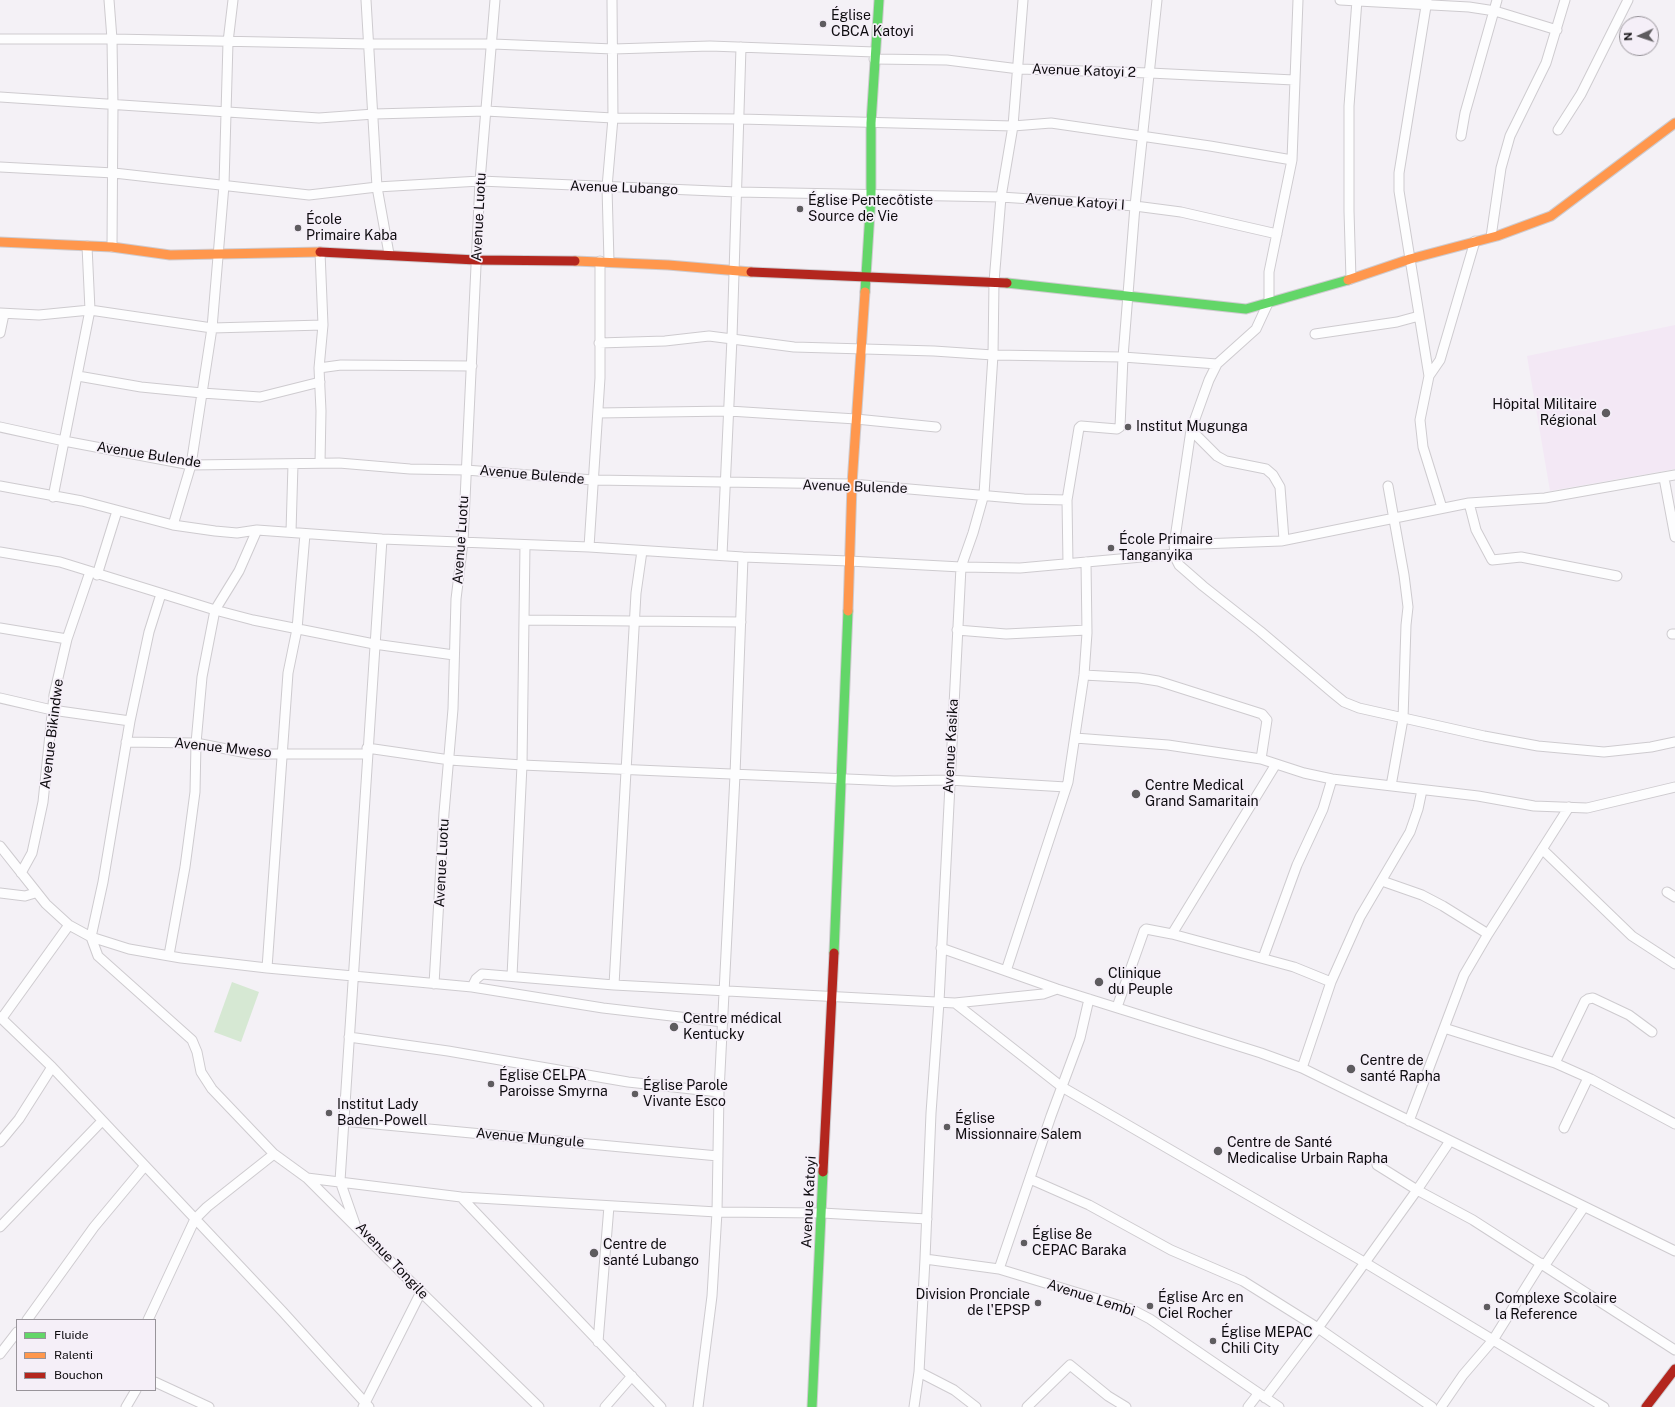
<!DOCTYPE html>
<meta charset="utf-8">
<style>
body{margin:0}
#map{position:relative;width:1675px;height:1407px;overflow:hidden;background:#f4f1f6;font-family:"Public Sans",sans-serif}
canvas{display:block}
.legend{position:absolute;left:16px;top:1319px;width:140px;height:72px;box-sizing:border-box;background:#f5eff8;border:1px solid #98949a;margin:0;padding:5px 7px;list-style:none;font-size:12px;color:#0d0b0e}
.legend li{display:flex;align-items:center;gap:8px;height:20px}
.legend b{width:20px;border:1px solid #98949a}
.north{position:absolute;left:1619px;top:16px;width:40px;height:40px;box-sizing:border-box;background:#f5eff8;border:1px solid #98949a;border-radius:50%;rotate:267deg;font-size:11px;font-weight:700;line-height:16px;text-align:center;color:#0d0b0e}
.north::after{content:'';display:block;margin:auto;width:14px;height:18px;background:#5e5c5f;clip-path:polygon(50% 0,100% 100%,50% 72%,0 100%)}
</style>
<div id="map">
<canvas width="1675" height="1407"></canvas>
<ul class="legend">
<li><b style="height:5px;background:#63d668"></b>Fluide</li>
<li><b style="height:5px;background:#ff974d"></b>Ralenti</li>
<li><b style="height:5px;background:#b3261e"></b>Bouchon</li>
</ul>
<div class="north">N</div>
</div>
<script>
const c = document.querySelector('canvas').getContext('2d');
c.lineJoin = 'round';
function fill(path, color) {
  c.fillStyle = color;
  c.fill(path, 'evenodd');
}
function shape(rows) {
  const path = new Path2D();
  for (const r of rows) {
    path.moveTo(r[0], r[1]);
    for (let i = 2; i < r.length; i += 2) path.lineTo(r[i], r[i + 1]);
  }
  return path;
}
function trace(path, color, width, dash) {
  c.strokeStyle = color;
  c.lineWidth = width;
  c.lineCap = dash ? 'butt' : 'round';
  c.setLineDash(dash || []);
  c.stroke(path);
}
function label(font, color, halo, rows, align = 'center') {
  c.font = font + ' "Public Sans",sans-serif';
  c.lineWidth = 3.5;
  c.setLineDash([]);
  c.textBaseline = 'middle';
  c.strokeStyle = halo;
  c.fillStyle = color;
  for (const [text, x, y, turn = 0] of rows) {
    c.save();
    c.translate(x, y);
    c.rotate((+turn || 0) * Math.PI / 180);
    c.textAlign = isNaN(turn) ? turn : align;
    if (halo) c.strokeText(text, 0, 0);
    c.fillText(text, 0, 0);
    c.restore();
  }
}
const medical = shape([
 [1675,325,1675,469,1550,491,1527,356]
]);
const green = shape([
 [232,982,259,992,241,1042,214,1032]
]);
const street = shape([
 [109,0,112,39,113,105,112,247],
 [366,0,377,187,389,254],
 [1298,0,1292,160,1269,272,1269,301,1256,329,1217,364,1209,380,1191,430,1174,545,1176,559,1179,565,1203,586,1260,631,1333,693,1344,702,1359,708,1484,736,1538,746,1604,752,1651,747,1675,742],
 [1340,0,1469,7,1495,11,1557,30],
 [1427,0,1399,173,1399,191,1429,376,1420,420,1423,447,1442,508],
 [0,39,112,39,369,44,493,44,613,49,710,46,875,52],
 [874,59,947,60,1019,69,1150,73,1294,80],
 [0,97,319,118,374,114,486,111,613,118,740,119,1013,126,1051,123,1210,146,1292,160],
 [1558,130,1581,94,1628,0],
 [1461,136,1465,113,1497,0],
 [0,167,114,173,309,195,377,187,480,181,737,192,1001,197,1135,206,1181,212,1277,234],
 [1491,237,1501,168,1510,136,1546,63,1565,0],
 [320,252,323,325,319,368,321,411,320,463],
 [609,262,607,187,613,118,612,0],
 [1351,279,1349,211,1349,106,1357,0],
 [0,313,39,315,90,310,212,328,323,325],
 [0,333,4,314],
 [1315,334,1397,322,1419,316],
 [599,343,665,341,709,336,794,347,934,351,993,355,1123,357,1217,364],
 [319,368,341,365,472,366],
 [78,376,141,387,202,393,260,397,320,382],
 [1429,376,1440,360,1475,241],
 [598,413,729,411,856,419,936,427],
 [0,427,64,441,191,465,339,463,410,469,466,470,593,480,852,484,1024,499,1067,500],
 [1191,430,1217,456,1226,461,1266,469,1273,475,1280,487,1284,540],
 [1664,478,1675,537],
 [0,486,82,501,173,525,215,531,237,533,257,530,382,539,589,547,743,557,849,561,961,567,1020,568,1175,554],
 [1388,486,1404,575,1408,607,1406,625,1403,719,1391,786],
 [53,497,90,310,87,246],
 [1469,503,1476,530,1492,560,1521,557,1617,576],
 [173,525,191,465,212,328,224,185,228,42,233,0],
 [291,532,293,464],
 [1174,545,1281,541,1469,503,1545,498,1675,475],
 [589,547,600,378,600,261],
 [0,552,60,562,215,610,253,620,374,644,454,655],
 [722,555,732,338,741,47],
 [1068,564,1067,500,1079,428,1081,426,1117,429,1120,427,1123,357,1135,206,1157,0],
 [97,575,117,511],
 [161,594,149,632,130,721,103,882,91,937,129,949,181,958,267,968,472,987,603,1008,723,1022],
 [525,620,741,622],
 [0,628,67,639],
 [957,630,1006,634,1087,630],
 [1672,634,1675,634],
 [1084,675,1139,678,1158,681,1262,714,1267,720,1261,759],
 [0,698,52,710,130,721],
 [1075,738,1168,745,1261,759,1304,773,1332,779,1478,796,1534,806,1587,808,1675,787],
 [126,742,196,743,252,754,367,754],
 [367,748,450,760,522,765,894,781,949,780,1066,787],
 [0,846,46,904,69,925,91,937,98,956,192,1040,197,1052,201,1072,212,1089,274,1154,307,1178,421,1292,539,1407],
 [1542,849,1632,936,1675,964],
 [21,873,32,853,43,802,54,695,67,639,90,572],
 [1382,881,1422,895,1443,906,1488,934],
 [1667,892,1675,897],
 [0,893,25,896,35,893],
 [1172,934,1276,764],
 [941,948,1057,989,1261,1053,1302,1068,1675,1251],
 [169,955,185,867,195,792,196,743,202,677,215,610,239,571,257,530],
 [1263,958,1297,865,1323,809,1332,779],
 [267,968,288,673,297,629,305,534],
 [1006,971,1068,782,1084,675,1087,633,1086,562],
 [512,976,522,765,525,545],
 [434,984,444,813,453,709,456,599,463,542,480,181,495,0],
 [614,985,636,593,642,551],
 [472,987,476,979,482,974,614,985,955,1003,1043,994,1057,989],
 [955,1003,1062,1087,1364,1262,1604,1407],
 [1117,1007,1144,931,1146,929,1172,934,1294,967,1331,982],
 [0,1017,52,1067,283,1312,369,1407],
 [2,1018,69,925],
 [1444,1028,1555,1063,1591,1079,1675,1124],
 [349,1037,448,1051,628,1082,719,1092],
 [1555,1063,1585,1001,1588,999,1593,998,1629,1015,1652,1032],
 [1302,1068,1331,982,1360,917,1410,832,1418,809,1422,790],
 [343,1121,718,1156],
 [1409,1121,1464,975,1488,934,1569,807],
 [1564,1128,1588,1078],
 [0,1142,19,1119,52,1067],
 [1377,1165,1417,1190,1473,1220,1675,1350],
 [307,1178,461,1197,717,1212,822,1213,927,1219],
 [1030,1179,1089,1205,1171,1250,1243,1281,1318,1328,1432,1407],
 [461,1197,661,1407],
 [355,1224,340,1181,382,539],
 [0,1227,102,1121],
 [925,1259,999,1269,1131,1309,1150,1319,1279,1407],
 [1545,1265,1584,1207],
 [999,1269,1051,1116,1080,1038,1089,999],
 [27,1320,94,1227,144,1167],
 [148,1320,195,1219,207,1207,274,1154],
 [598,1342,609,1206],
 [0,1354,17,1332],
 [919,1372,954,1390,976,1407],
 [155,1382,209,1407],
 [1265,1398,1318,1328,1417,1190,1450,1141],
 [126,1407,136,1390],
 [363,1407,421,1292],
 [605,1407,632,1376],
 [698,1407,712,1296,717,1212,719,1092,735,775,743,557],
 [914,1407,919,1372,925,1259,931,1113,939,1002,961,567,973,533,984,494,993,355,994,282,1001,197,1013,126,1023,0],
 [1027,1407,1070,1365,1108,1396,1126,1407],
 [1248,1407,1258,1394],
 [1441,1407,1463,1375,1493,1340,1541,1263]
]);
const fast = shape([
 [1007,283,1246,309,1348,280],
 [865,292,871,196,871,123,879,0],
 [834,953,848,611],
 [812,1407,823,1172]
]);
const slow = shape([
 [0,242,112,247,170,255,320,252],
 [575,261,668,265,751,272],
 [1348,280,1410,259,1497,236,1551,216,1675,123],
 [848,611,852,484,865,292]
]);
const jam = shape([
 [320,252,476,260,575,261],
 [751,272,1007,283],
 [823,1172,834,953],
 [1646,1407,1675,1369]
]);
const markers = [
 [823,24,4,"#5e5c5f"],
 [800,209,4,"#5e5c5f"],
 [298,228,4,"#5e5c5f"],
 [1606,413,5,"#5e5c5f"],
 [1128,427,4,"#5e5c5f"],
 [1111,548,4,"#5e5c5f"],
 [1136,794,5,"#5e5c5f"],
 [1099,982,5,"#5e5c5f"],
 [674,1027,5,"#5e5c5f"],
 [1351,1069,5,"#5e5c5f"],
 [491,1084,4,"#5e5c5f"],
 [635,1094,4,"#5e5c5f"],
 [329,1113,4,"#5e5c5f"],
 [947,1127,4,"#5e5c5f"],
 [1218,1151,5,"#5e5c5f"],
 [1024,1243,4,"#5e5c5f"],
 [594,1253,5,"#5e5c5f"],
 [1038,1303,4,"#5e5c5f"],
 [1150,1306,4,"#5e5c5f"],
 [1487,1307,4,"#5e5c5f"],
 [1213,1341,4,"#5e5c5f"]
];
const poiNames = [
 ["Église",831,16],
 ["CBCA Katoyi",831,32],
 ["Église Pentecôtiste",808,201],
 ["Source de Vie",808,217],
 ["École",306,220],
 ["Primaire Kaba",306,236],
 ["Hôpital Militaire",1597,405,"right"],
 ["Régional",1597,421,"right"],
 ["Institut Mugunga",1136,427],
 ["École Primaire",1119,540],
 ["Tanganyika",1119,556],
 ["Centre Medical",1145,786],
 ["Grand Samaritain",1145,802],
 ["Clinique",1108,974],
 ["du Peuple",1108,990],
 ["Centre médical",683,1019],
 ["Kentucky",683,1035],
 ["Centre de",1360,1061],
 ["santé Rapha",1360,1077],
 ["Église CELPA",499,1076],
 ["Paroisse Smyrna",499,1092],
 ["Église Parole",643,1086],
 ["Vivante Esco",643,1102],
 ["Institut Lady",337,1105],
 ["Baden-Powell",337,1121],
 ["Église",955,1119],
 ["Missionnaire Salem",955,1135],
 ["Centre de Santé",1227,1143],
 ["Medicalise Urbain Rapha",1227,1159],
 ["Église 8e",1032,1235],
 ["CEPAC Baraka",1032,1251],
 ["Centre de",603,1245],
 ["santé Lubango",603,1261],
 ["Division Pronciale",1030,1295,"right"],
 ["de l'EPSP",1030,1311,"right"],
 ["Église Arc en",1158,1298],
 ["Ciel Rocher",1158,1314],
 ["Complexe Scolaire",1495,1299],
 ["la Reference",1495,1315],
 ["Église MEPAC",1221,1333],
 ["Chili City",1221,1349]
];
const streetNames = [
 ["Avenue Katoyi 2",1084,71,2],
 ["Avenue Lubango",624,188,2],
 ["Avenue Katoyi I",1075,202,4],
 ["Avenue Luotu",479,217,-87],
 ["Avenue Bulende",149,455,9],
 ["Avenue Bulende",532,475,5],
 ["Avenue Bulende",855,487,2],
 ["Avenue Luotu",461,540,-86],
 ["Avenue Bikindwe",52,734,-83],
 ["Avenue Kasika",951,746,-87],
 ["Avenue Mweso",223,748,6],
 ["Avenue Luotu",442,863,-87],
 ["Avenue Mungule",530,1138,5],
 ["Avenue Katoyi",809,1202,-87],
 ["Avenue Tongile",392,1261,47],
 ["Avenue Lembi",1091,1298,18]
];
fill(medical, '#f3e8f5');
fill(green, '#d6e8d3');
trace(street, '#cecbcf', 11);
trace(fast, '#cecbcf', 11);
trace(slow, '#cecbcf', 11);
trace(jam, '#cecbcf', 11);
trace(street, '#fdfdfe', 9);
trace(fast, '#63d668', 9);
trace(slow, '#ff974d', 9);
trace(jam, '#b3261e', 9);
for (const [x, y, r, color] of markers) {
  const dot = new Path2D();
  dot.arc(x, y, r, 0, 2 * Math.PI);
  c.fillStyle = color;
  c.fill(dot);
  trace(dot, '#f5eff8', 1.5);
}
label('14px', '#0d0b0e', '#f5eff8', poiNames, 'left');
label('14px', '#0d0b0e', '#f5eff8', streetNames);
</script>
